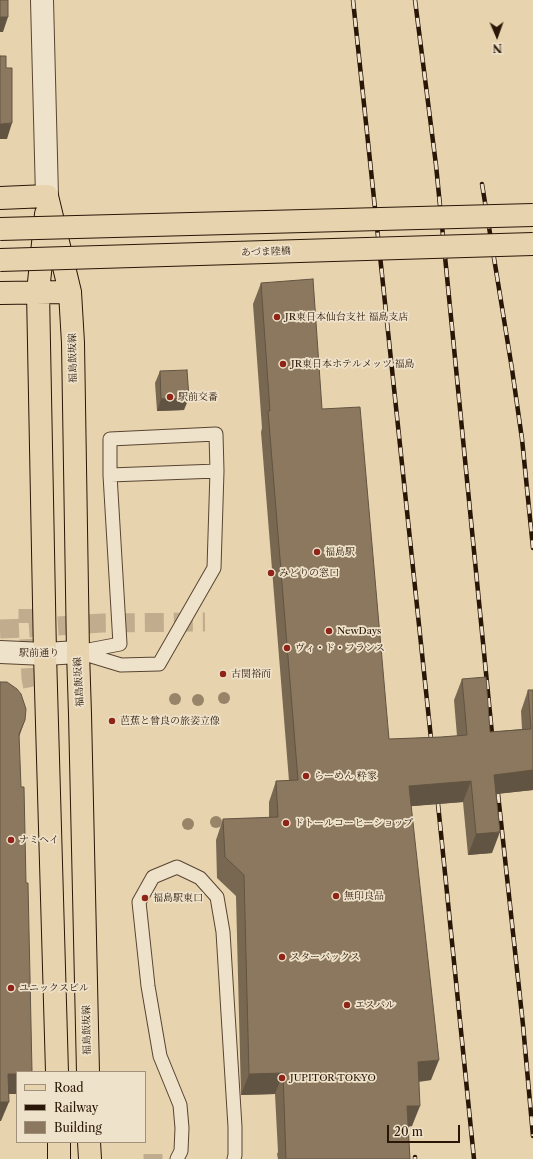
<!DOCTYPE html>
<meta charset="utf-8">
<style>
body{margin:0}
#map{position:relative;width:533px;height:1159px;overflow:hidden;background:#e7d3ae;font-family:"Libre Caslon Text",serif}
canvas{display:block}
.legend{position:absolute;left:16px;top:1071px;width:130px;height:72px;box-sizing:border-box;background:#efe2ca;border:1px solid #a0907c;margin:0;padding:5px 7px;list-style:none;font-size:12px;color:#291607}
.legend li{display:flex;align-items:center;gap:8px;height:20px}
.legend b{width:20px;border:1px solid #a0907c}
.north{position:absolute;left:477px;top:16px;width:40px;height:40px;-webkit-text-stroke:3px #efe2ca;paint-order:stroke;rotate:178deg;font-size:11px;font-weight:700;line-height:16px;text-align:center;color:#291607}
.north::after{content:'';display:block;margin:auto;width:14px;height:18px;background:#291607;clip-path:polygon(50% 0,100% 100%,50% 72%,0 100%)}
.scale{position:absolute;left:387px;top:1125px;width:73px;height:18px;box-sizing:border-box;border:2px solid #291607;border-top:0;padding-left:5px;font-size:12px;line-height:14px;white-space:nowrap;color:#291607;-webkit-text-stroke:3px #efe2ca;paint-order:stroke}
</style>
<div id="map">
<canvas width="533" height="1159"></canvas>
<ul class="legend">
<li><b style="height:5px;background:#e7d3ae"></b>Road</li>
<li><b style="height:5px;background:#291607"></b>Railway</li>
<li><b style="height:11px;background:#8c785e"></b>Building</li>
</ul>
<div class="north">N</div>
<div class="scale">20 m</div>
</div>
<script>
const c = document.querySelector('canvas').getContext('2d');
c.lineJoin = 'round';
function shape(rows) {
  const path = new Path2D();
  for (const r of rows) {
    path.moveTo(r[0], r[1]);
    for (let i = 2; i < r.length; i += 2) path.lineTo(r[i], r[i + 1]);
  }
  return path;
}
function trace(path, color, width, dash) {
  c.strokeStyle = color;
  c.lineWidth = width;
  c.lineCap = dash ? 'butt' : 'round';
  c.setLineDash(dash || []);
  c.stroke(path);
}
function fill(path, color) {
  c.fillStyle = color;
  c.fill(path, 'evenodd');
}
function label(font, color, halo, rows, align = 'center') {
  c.font = font + ' "Libre Caslon Text","Noto Serif JP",serif';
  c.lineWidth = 3.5;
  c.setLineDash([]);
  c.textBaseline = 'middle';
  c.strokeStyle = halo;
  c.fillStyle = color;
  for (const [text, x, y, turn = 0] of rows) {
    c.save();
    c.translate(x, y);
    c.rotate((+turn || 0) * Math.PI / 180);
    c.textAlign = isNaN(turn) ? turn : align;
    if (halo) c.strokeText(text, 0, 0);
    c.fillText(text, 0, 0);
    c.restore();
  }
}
const pedestrianTunnel = shape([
 [28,609,28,623],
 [0,629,28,628,102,623,205,622],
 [29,639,31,678,34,694],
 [153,1154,153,1159]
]);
const service = shape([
 [216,434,217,471,214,568,159,664,121,665,78,652,120,644,110,475,110,439,216,434],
 [110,475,217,471],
 [177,1159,181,1151,182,1128,180,1105,160,1056,148,986,139,902,153,877,177,867,200,878,217,897,223,932,235,1127,235,1155,234,1159]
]);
const tertiary = shape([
 [42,0,47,196],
 [0,652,45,654,78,652]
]);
const primary = shape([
 [47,196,70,292,73,343,78,652,80,714,88,1072],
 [0,198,47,196],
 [46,214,38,292,45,654,57,1072],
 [0,293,70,292],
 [59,1142,59,1159],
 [89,1142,90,1159]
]);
const rail = shape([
 [353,0,432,748],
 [415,0,436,165,493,744],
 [482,184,512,369,522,439,533,548],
 [498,794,523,1025,533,1136],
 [438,804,474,1159],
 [415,1157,415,1159]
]);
const primaryBridge = shape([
 [0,229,533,215],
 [0,260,533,244]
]);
const trees = [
 [224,698],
 [175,699],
 [198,700],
 [216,822],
 [188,824]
];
const wall = shape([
 [261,283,322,409,389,739,441,737,457,736,454,700,462,679,490,732,522,729,521,711,528,690,533,690,533,790,496,794,492,853,468,855,463,802,411,806,431,1080,419,1082,412,1126,408,1127,410,1159,278,1159,277,1154,278,1152,275,1094,241,1095,236,896,217,878,216,840,223,819,269,818,269,802,276,781,289,781,261,432,262,428,253,304],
 [160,371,184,410,157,411,155,383]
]);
const shadedWall = shape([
 [0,17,8,17,3,32,0,32],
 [12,123,7,139,0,139,0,124],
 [189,398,184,410,157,411,161,399],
 [25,720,18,740,19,734],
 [533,770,533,790,487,795,494,775],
 [471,781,463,802,402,807,409,786],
 [500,832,492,853,468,855,476,834],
 [439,1060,431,1080,410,1082,418,1062],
 [283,1073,275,1094,241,1095,249,1074],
 [8,1074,17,1074,17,1094,1,1094],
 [0,1102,9,1102,1,1121,0,1121],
 [407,1106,420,1106,412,1126,400,1127]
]);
const building = shape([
 [0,0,8,0,8,17,0,17,0,0],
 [0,56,6,56,6,68,12,68,12,123,0,124,0,56],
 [313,279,322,409,360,407,389,739,441,737,467,735,462,679,486,677,490,732,531,729,528,690,533,690,533,770,494,775,500,832,476,834,471,781,409,786,439,1060,418,1062,420,1106,407,1106,410,1159,286,1159,283,1073,249,1074,244,875,225,857,223,819,278,817,276,781,298,780,268,411,270,411,261,283,313,279],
 [187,370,189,398,161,399,160,371,187,370],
 [0,682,7,682,17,689,21,694,26,709,25,720,19,734,21,787,24,787,26,883,28,883,32,1072,17,1072,17,1074,8,1074,9,1102,0,1102,0,682]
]);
const markers = [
 [277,317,4,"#8f2418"],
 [283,364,4,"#8f2418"],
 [170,397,4,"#8f2418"],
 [317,552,4,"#8f2418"],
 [271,573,4,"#8f2418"],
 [329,631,4,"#8f2418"],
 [287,648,4,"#8f2418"],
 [223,674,4,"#8f2418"],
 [112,721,4,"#8f2418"],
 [306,776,4,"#8f2418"],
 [286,823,4,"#8f2418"],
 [11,840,4,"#8f2418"],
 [336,896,4,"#8f2418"],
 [145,898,4,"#8f2418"],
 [282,957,4,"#8f2418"],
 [11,988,4,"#8f2418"],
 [347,1005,4,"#8f2418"],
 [282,1078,4,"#8f2418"]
];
const streetNames = [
 ["あづま陸橋",266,252,-2],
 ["福島飯坂線",73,358,-91],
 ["駅前通り",39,653],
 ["福島飯坂線",79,682,-93],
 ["福島飯坂線",87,1030,-91]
];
const poiNames = [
 ["JR東日本仙台支社 福島支店",285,317],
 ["JR東日本ホテルメッツ 福島",291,364],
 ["駅前交番",178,397],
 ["福島駅",325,552],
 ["みどりの窓口",279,573],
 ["NewDays",337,631],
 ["ヴィ・ド・フランス",295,648],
 ["古関裕而",231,674],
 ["芭蕉と曾良の旅姿立像",120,721],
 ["らーめん 粋家",314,776],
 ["ドトールコーヒーショップ",294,823],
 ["ナミヘイ",19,840],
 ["無印良品",344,896],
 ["福島駅東口",153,898],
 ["スターバックス",290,957],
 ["ユニックスビル",19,988],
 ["エスパル",355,1005],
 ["JUPITOR TOKYO",290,1078]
];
trace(pedestrianTunnel, '#c1ad8d', 19, [19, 10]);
trace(service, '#584531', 15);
trace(tertiary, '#584531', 24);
trace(primary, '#291607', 24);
trace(service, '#efe2ca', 13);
trace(tertiary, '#efe2ca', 22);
trace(primary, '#e7d3ae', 22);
trace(rail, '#291607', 4.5);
trace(rail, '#efe2ca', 3, [9]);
trace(primaryBridge, '#291607', 24, []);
trace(primaryBridge, '#e7d3ae', 22);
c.fillStyle = '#988569';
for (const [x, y] of trees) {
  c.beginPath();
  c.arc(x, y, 6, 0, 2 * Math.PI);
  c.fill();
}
fill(wall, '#786751');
fill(shadedWall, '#625442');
fill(building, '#8c785e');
trace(building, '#625442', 1);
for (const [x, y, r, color] of markers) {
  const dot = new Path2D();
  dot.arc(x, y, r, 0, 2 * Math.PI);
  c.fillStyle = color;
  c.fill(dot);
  trace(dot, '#efe2ca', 1.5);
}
label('10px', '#291607', '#efe2ca', streetNames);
label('10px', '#291607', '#efe2ca', poiNames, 'left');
</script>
